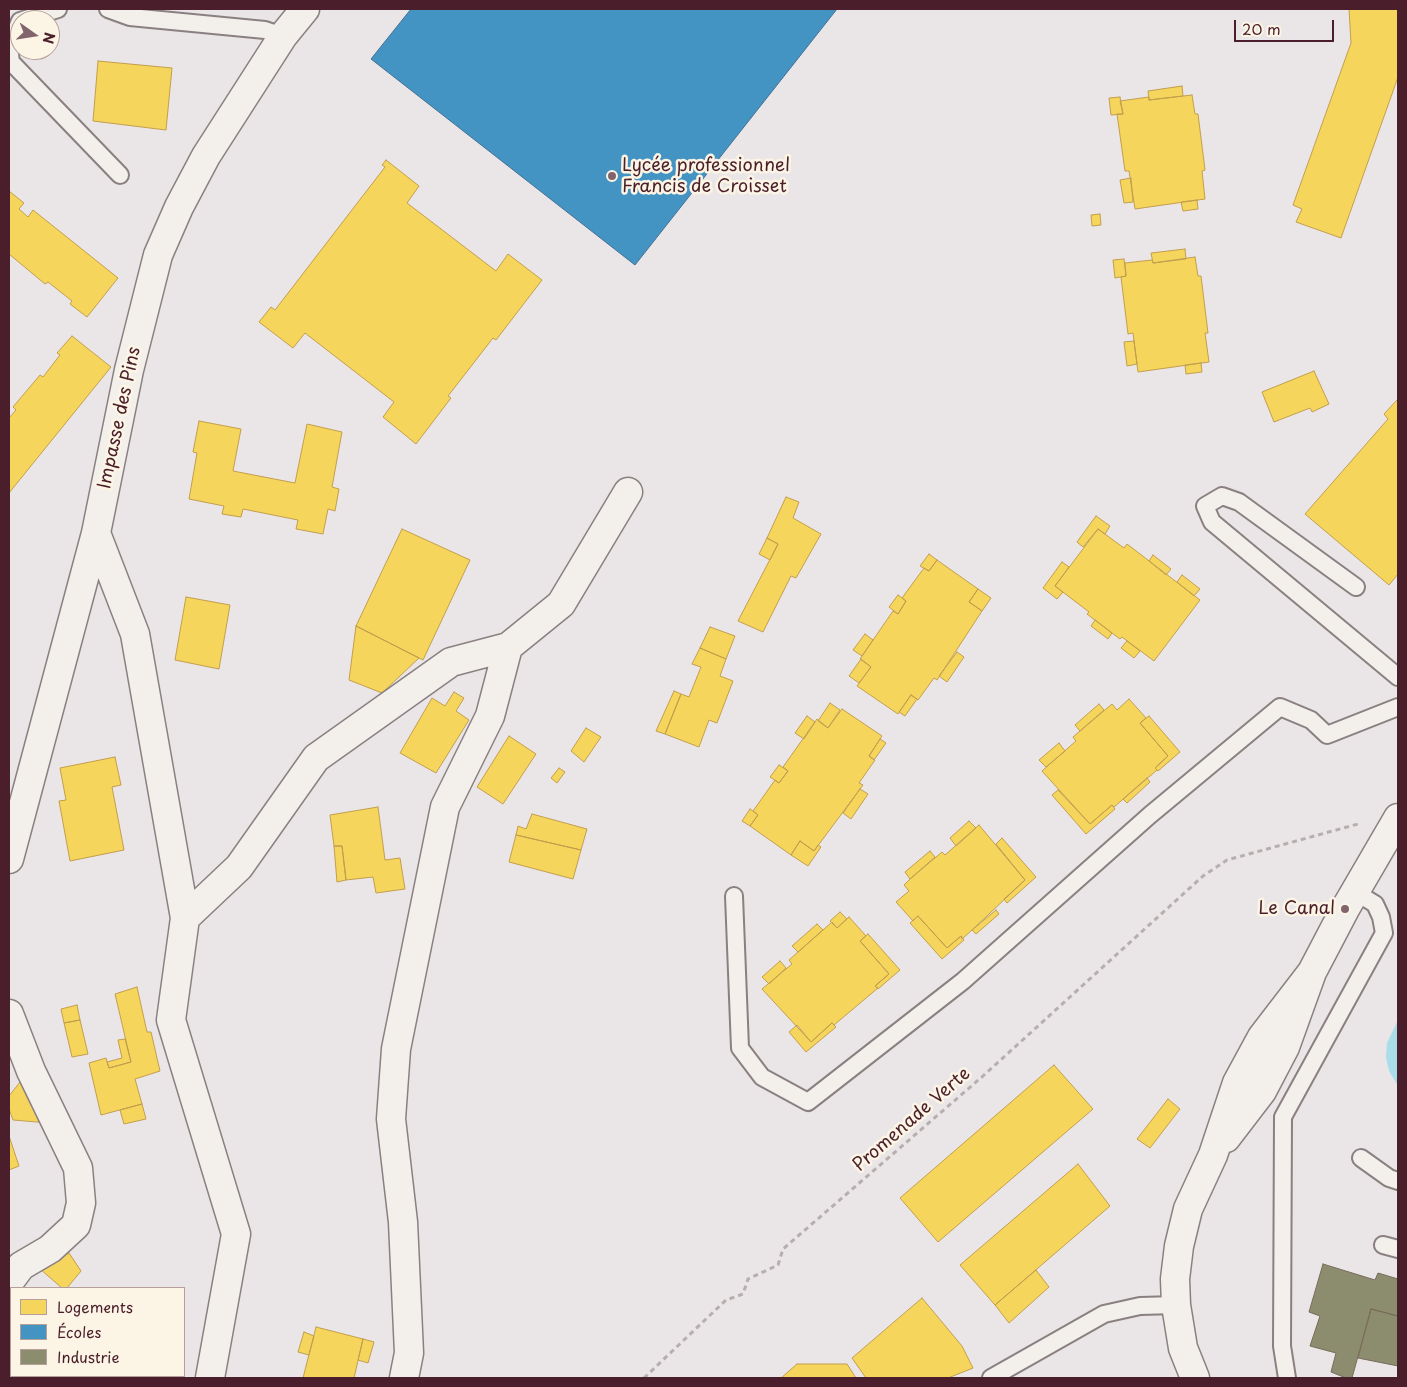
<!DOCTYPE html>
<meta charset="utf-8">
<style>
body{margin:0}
#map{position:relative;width:1407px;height:1387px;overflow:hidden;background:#eae5e6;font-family:"Playpen Sans",sans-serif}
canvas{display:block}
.frame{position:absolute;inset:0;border:10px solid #4a1f2b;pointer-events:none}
.legend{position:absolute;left:10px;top:1287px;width:175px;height:90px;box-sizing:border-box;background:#fcf5e5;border:1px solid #b59f9b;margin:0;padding:6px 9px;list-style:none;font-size:15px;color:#4a1f2b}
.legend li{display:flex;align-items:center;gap:10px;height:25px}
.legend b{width:25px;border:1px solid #b59f9b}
.north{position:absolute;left:10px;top:10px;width:50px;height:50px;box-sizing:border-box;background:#fcf5e5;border:1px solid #b59f9b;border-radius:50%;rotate:103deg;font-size:14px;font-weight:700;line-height:20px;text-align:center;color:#4a1f2b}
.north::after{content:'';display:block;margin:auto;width:18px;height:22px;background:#82646c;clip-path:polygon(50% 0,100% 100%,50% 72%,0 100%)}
.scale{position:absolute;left:1234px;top:20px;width:100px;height:22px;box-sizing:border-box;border:2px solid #4a1f2b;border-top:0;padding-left:6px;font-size:15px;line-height:18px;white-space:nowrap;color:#4a1f2b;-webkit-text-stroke:4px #fcf5e5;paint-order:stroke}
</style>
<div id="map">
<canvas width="1407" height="1387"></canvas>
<div class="frame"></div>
<ul class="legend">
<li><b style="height:14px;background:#f6d55c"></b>Logements</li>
<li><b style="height:14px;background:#4393c3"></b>Écoles</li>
<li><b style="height:14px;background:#8c8c6e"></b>Industrie</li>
</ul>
<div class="north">N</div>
<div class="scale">20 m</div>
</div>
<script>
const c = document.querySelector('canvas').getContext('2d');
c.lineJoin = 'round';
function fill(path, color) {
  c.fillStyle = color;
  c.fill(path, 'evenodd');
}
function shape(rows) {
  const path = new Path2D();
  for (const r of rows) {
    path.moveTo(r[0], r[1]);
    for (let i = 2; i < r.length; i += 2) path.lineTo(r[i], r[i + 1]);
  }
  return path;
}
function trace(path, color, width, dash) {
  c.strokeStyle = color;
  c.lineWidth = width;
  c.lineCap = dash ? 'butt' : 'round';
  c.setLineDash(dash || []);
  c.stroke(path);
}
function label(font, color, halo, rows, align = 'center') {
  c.font = font + ' "Playpen Sans",sans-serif';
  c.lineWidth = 5;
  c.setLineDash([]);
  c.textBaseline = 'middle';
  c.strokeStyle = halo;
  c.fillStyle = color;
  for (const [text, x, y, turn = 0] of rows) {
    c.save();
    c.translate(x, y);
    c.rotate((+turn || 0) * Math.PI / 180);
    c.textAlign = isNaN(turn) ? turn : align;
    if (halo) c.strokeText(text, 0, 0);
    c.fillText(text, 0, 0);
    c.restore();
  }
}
const water = shape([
 [1398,1020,1398,1086,1389,1071,1386,1057,1387,1043]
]);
const homes = shape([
 [1349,9,1398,9,1398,77,1341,238,1296,222,1302,209,1293,205,1351,43,1349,9],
 [98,61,172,68,166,130,93,121,98,61],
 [1182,86,1183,96,1149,100,1148,91,1182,86],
 [1192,95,1195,114,1198,114,1205,170,1202,171,1205,199,1135,209,1129,171,1125,171,1117,114,1123,114,1120,101,1149,97,1149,100,1192,95],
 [1120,97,1123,114,1111,115,1109,98,1120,97],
 [386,160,419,186,407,203,496,271,508,254,542,280,496,340,493,338,448,396,451,398,416,444,383,417,394,402,305,333,293,348,259,322,271,307,275,310,385,167,382,165,386,160],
 [1131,178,1133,202,1124,203,1120,180,1131,178],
 [9,191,24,203,19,209,28,217,33,210,118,278,87,317,70,304,72,301,48,282,45,284,9,254,9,191],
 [1197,200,1198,209,1183,211,1181,202,1197,200],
 [1100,214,1101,225,1092,226,1091,215,1100,214],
 [1185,249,1186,259,1153,263,1151,253,1185,249],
 [1195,257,1198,276,1201,276,1208,333,1205,333,1209,362,1138,372,1133,333,1128,334,1121,277,1126,276,1125,263,1152,260,1153,263,1195,257],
 [1124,259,1126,276,1115,278,1113,260,1124,259],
 [72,336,111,367,9,493,9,418,16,410,13,407,40,375,43,377,60,355,57,353,72,336],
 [1134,341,1137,364,1127,366,1124,342,1134,341],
 [1201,363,1202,372,1186,374,1185,365,1201,363],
 [1314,371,1329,404,1312,412,1310,408,1274,422,1262,392,1314,371],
 [1398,399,1398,574,1389,585,1305,514,1388,419,1384,414,1398,399],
 [199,421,241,429,233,471,295,483,307,424,342,432,332,487,339,489,335,511,328,509,323,534,296,529,298,520,243,509,241,517,222,514,224,506,189,499,197,453,193,452,199,421],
 [786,497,799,502,793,518,821,534,796,578,791,576,763,632,738,621,778,544,767,538,786,497],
 [1096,516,1110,526,1105,534,1098,529,1083,547,1077,542,1096,516],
 [402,529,470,560,423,660,356,626,402,529],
 [1098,529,1124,548,1127,544,1200,600,1154,661,1122,637,1120,639,1112,633,1087,614,1089,612,1055,586,1098,529],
 [767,538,778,544,770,560,759,554,767,538],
 [929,554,937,560,929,571,920,566,929,554],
 [1153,555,1171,569,1166,575,1149,561,1153,555],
 [937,560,978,589,969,602,982,611,937,680,934,678,918,700,911,695,898,714,857,686,871,667,860,659,893,611,898,614,906,601,902,598,924,568,929,571,937,560],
 [1062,562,1069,567,1055,586,1063,592,1057,599,1043,588,1062,562],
 [1182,575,1200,589,1194,596,1177,582,1182,575],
 [978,589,991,598,982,611,969,602,978,589],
 [898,595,906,601,898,614,889,607,898,595],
 [186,597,230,605,219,669,175,660,186,597],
 [1095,620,1112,633,1108,639,1091,626,1095,620],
 [356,626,419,658,382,693,349,680,356,626],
 [710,627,735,636,726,659,700,648,710,627],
 [865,634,873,640,862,656,853,650,865,634],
 [1127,641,1140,651,1134,658,1121,648,1127,641],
 [700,648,726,659,720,676,733,681,717,723,709,720,699,747,665,734,681,694,689,697,701,667,692,664,700,648],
 [957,652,964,657,947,682,939,676,957,652],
 [861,659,871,667,859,683,849,676,861,659],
 [674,691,681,694,665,734,656,731,674,691],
 [454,692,464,698,456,711,469,720,436,773,400,753,432,698,445,706,454,692],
 [911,695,917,699,905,716,899,712,911,695],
 [1129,699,1146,718,1140,723,1168,756,1155,768,1157,770,1114,807,1112,805,1090,824,1042,771,1076,741,1073,737,1112,704,1117,710,1129,699],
 [830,703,840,710,828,728,818,721,830,703],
 [1099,704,1104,710,1080,731,1075,725,1099,704],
 [842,709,882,736,869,756,875,760,859,783,863,785,860,789,814,851,800,841,791,855,750,826,758,815,753,811,775,780,779,783,788,771,783,767,817,719,828,728,842,709],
 [807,716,815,722,804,739,795,733,807,716],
 [1149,716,1180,752,1158,771,1155,768,1168,756,1140,723,1149,716],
 [586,728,601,737,584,762,571,751,586,728],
 [509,736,536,754,503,804,477,787,509,736],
 [880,739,886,743,874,760,869,756,880,739],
 [1059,743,1065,751,1046,767,1039,760,1059,743],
 [115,757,121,785,112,787,124,850,70,861,59,801,66,800,60,768,115,757],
 [779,765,788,771,779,783,770,777,779,765],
 [559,768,565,772,557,783,551,778,559,768],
 [1147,778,1150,782,1127,803,1123,799,1147,778],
 [860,789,868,794,851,819,843,813,860,789],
 [1058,790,1090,824,1112,805,1115,809,1086,834,1052,795,1058,790],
 [378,807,385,860,400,858,405,889,376,893,373,877,346,880,342,846,334,846,330,815,378,807],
 [750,809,758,815,750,826,742,821,750,809],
 [532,814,587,829,581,850,516,835,518,826,526,829,532,814],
 [969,821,976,828,956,846,950,838,969,821],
 [979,825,1025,880,972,930,962,939,961,936,947,948,918,916,913,921,896,902,909,891,904,885,910,879,942,852,945,855,979,825],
 [516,835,581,850,573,879,509,862,516,835],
 [1002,838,1036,877,1007,903,1004,899,1025,880,996,844,1002,838],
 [800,841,814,851,818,845,821,847,808,866,791,855,800,841],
 [334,846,342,846,346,880,337,882,334,846],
 [930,851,935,857,910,879,905,872,930,851],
 [996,910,999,914,976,934,972,930,996,910],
 [840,912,847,919,837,928,830,921,840,912],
 [918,916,947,948,961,936,964,940,942,959,910,923,918,916],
 [849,917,866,936,860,941,889,974,875,986,878,988,834,1025,832,1023,811,1042,762,989,792,964,789,960,823,930,832,922,837,928,849,917],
 [817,924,823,930,798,952,792,946,817,924],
 [868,934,900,970,878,989,875,986,889,974,860,941,868,934],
 [780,961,786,968,769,984,762,977,780,961],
 [137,987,147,1032,151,1032,160,1071,135,1079,142,1104,101,1115,89,1063,106,1058,109,1068,131,1062,115,994,137,987],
 [77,1005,80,1020,64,1023,61,1009,77,1005],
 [80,1020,88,1054,72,1057,64,1023,80,1020],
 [832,1023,836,1027,806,1052,789,1032,797,1025,811,1042,832,1023],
 [125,1039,131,1062,109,1068,107,1062,122,1058,118,1040,125,1039],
 [1054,1065,1093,1109,938,1242,900,1198,1054,1065],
 [24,1077,49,1123,13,1120,9,1109,9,1096,24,1077],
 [1168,1099,1180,1109,1150,1148,1137,1139,1168,1099],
 [142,1104,146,1119,124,1124,120,1110,142,1104],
 [9,1136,19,1166,9,1170,9,1136],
 [1078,1164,1110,1206,995,1305,960,1265,1078,1164],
 [69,1253,81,1271,67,1288,62,1288,40,1269,69,1253],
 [1036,1270,1049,1287,1009,1323,995,1305,1036,1270],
 [922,1298,962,1346,973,1368,948,1378,866,1378,852,1358,922,1298],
 [316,1327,363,1339,354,1378,303,1378,316,1327],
 [304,1332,314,1336,309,1355,298,1352,304,1332],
 [363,1339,374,1342,368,1363,358,1360,363,1339],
 [797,1364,847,1364,856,1378,781,1378,797,1364]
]);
const schools = shape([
 [411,9,837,9,635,265,371,59,411,9]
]);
const industry = shape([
 [1323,1264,1375,1280,1378,1273,1398,1279,1398,1316,1371,1309,1352,1378,1346,1378,1331,1372,1336,1353,1310,1346,1320,1316,1309,1312,1323,1264],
 [1371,1309,1398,1316,1398,1366,1358,1358,1371,1309]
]);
const path = shape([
 [644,1378,726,1300,743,1294,748,1279,778,1265,783,1249,983,1076,1203,876,1227,860,1358,824]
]);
const lane = shape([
 [108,9,130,17,265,30,283,36],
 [23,20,58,9],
 [20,21,9,47,11,62,120,175],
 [1356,587,1239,502,1222,496,1205,506,1212,522,1398,677],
 [734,896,740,1048,762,1077,808,1102,963,981,1150,815,1280,707,1311,720,1327,735,1398,707],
 [1361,1158,1389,1178,1398,1181],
 [1383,1245,1398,1249],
 [991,1378,1104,1314,1140,1306,1176,1305],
 [1287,1378,1282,1346,1283,1117,1384,933,1381,917,1375,904,1355,892]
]);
const street = shape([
 [96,533,135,634,185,918,171,1020,236,1234,210,1378],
 [508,647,561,604,628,492],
 [9,859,96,533,129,370,158,255,179,207,206,156,283,36,305,9],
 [185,918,239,867,316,758,451,662,508,647,490,716,445,807,396,1049,391,1119,403,1222,409,1353,404,1378],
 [9,1014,31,1071,78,1168,81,1203,76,1225,50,1249,21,1266,9,1282]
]);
const secondary = shape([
 [1226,1138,1262,1091,1285,1047,1312,972,1345,909,1398,818],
 [1195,1378,1183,1348,1176,1305,1175,1279,1179,1246,1188,1209,1213,1155,1237,1083,1262,1037,1312,972]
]);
const markers = [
 [612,176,5,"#82646c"],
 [1345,909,5,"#82646c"]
];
const poiNames = [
 ["Lycée professionnel",622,166],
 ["Francis de Croisset",622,187],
 ["Le Canal",1335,909,"right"]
];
const streetNames = [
 ["Impasse des Pins",120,418,-78],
 ["Promenade Verte",912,1120,-41]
];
fill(water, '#a8dde9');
fill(homes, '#f6d55c');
trace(homes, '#c29e4d', 1);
fill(schools, '#4393c3');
trace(schools, '#457095', 1);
fill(industry, '#8c8c6e');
trace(industry, '#786b5a', 1);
trace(lane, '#8a8082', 20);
trace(street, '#8a8082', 31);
trace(secondary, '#8a8082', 31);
trace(path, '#b6afad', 3, [5, 4]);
trace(lane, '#f3f0eb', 16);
trace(street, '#f3f0eb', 28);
trace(secondary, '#f3f0eb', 28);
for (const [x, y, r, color] of markers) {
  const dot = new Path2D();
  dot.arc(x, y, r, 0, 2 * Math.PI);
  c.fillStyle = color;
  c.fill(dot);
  trace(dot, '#fcf5e5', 2);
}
label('18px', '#4a1f2b', '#fcf5e5', poiNames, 'left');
label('18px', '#4a1f2b', '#fcf5e5', streetNames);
</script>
